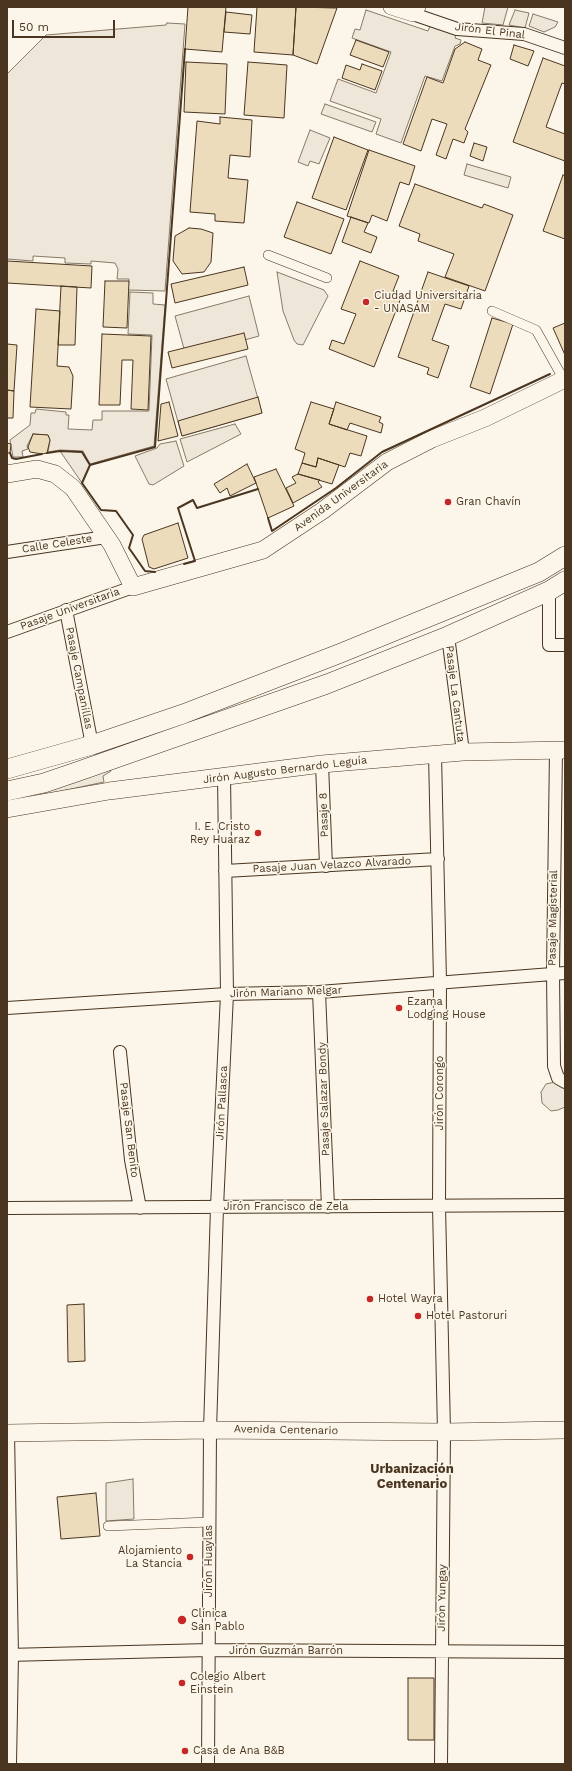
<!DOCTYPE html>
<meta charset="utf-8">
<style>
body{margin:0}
#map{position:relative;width:572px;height:1771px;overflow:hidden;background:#fbf6e9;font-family:"Work Sans",sans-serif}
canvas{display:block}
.frame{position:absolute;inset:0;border:8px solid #4a3520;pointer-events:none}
.scale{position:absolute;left:12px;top:20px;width:103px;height:18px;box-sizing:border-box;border:2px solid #4a3520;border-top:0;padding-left:5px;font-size:12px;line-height:14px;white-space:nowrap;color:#4a3520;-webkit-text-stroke:3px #fbf6e9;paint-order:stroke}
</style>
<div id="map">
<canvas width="572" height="1771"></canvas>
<div class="frame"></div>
<div class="scale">50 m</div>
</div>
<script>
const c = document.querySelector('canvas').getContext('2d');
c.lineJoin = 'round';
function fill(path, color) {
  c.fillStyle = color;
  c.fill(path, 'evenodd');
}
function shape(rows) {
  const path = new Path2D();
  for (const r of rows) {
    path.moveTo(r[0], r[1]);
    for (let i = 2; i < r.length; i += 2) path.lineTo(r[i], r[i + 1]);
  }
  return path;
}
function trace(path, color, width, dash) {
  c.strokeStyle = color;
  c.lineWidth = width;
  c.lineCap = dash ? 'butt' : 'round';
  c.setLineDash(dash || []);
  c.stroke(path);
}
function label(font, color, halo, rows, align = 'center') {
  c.font = font + ' "Work Sans",sans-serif';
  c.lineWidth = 3;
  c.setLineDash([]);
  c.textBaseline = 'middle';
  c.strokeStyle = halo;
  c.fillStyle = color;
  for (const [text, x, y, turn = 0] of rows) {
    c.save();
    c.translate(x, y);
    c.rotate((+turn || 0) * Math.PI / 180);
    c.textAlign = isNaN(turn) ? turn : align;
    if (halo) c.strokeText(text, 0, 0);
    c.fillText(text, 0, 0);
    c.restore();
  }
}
const green = shape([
 [485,7,508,7,503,25,482,23,485,7],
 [366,10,428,31,430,26,456,34,455,38,461,40,460,44,455,46,442,81,425,76,401,143,376,134,381,119,330,101,338,79,376,93,391,52,352,38,355,29,360,30,366,10],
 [515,10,529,13,525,28,509,25,515,10],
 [533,14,558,22,555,27,544,32,529,26,533,14],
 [167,23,185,24,165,291,128,290,129,279,117,279,118,269,115,263,91,261,91,264,65,263,65,258,33,256,33,261,7,259,7,74,46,35,166,25,167,23],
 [325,104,376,122,372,132,321,114,325,104],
 [310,130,330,138,319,164,310,161,308,166,298,162,310,130],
 [467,164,511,177,508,188,464,175,467,164],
 [277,272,324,290,328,296,303,345,297,344,294,340,283,311,277,272],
 [130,292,153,293,153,304,165,305,154,446,90,464,83,451,60,450,48,452,50,440,48,435,33,434,27,446,28,449,22,451,23,457,13,457,10,440,30,425,31,413,35,413,36,409,66,412,66,415,69,415,68,429,92,430,93,420,102,420,102,411,149,411,152,335,128,334,130,292],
 [249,296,259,336,186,356,175,316,249,296],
 [246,356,262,413,182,436,166,379,246,356],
 [235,424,241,434,187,462,180,439,235,424],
 [176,441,184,466,153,485,149,484,135,456,157,448,160,444,176,441],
 [60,451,82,452,90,465,82,483,60,451],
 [108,763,111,771,103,776,104,782,29,798,7,800,108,763],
 [555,1082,565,1087,565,1107,558,1110,551,1111,542,1103,541,1092,546,1084,555,1082],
 [133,1479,134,1519,106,1521,106,1483,133,1479]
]);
const building = shape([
 [188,7,226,7,222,52,185,49,188,7],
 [257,7,296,7,293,55,254,52,257,7],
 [296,7,337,8,317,64,293,55,296,7],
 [226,12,252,15,250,34,224,32,226,12],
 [356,40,389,52,383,67,350,55,356,40],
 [465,42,482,49,478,60,491,65,465,129,468,132,464,143,453,139,446,159,436,155,447,124,432,119,421,151,403,144,427,77,443,83,455,49,465,42],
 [514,45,534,51,528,66,510,59,514,45],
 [543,58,565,66,565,84,562,83,546,127,565,134,565,161,513,142,543,58],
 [186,62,227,64,225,114,184,112,186,62],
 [248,62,287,65,284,118,244,115,248,62],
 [362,64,382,71,375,90,342,78,346,65,360,70,362,64],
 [220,117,252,120,250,157,230,155,228,178,248,180,244,223,215,221,215,214,190,212,197,121,220,124,220,117],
 [334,137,368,150,346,210,312,198,334,137],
 [474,143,487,147,483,161,470,156,474,143],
 [369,150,415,166,409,185,400,182,387,221,372,215,369,223,347,216,369,150],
 [563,175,565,176,565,239,543,231,563,175],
 [415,184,482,208,484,204,513,215,485,291,445,277,454,254,418,241,420,234,399,226,415,184],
 [297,202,344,219,331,254,284,237,297,202],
 [351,217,368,223,364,232,377,237,371,253,342,242,351,217],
 [189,228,201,229,213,233,211,262,204,272,182,274,173,261,175,236,189,228],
 [7,261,92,266,91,288,7,283,7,261],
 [360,261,399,276,393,291,402,295,374,367,329,349,332,340,344,344,356,314,341,309,360,261],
 [244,267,248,285,175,303,171,284,244,267],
 [428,272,469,286,461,309,445,304,432,340,449,346,438,378,427,374,429,368,398,357,428,272],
 [105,281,129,281,127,328,103,327,105,281],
 [61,286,77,287,75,345,58,345,61,286],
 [36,309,60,311,57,366,69,367,73,376,71,409,30,407,36,309],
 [492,318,513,324,490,394,470,387,492,318],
 [565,323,565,355,553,328,565,323],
 [244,333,248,349,172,368,168,352,244,333],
 [102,334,151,336,148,410,131,409,133,360,122,360,120,405,99,405,102,334],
 [7,344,17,345,14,391,7,390,7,344],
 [7,390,14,391,13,418,7,418,7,390],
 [258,397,262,413,182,436,178,421,258,397],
 [169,402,178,436,158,441,161,404,169,402],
 [311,402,334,409,329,424,367,436,361,456,350,453,345,467,318,458,316,467,302,463,305,453,295,449,311,402],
 [336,402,381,417,379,422,383,424,381,433,350,423,347,430,329,424,336,402],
 [33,434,48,435,50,440,47,453,42,454,30,452,28,447,33,434],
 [7,443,11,444,10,453,7,453,7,443],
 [318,458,339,465,332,484,298,474,302,463,316,467,318,458],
 [247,464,256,483,230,496,227,488,220,493,214,484,247,464],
 [276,469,294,506,268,518,254,477,276,469],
 [298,474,320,480,318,482,322,487,293,503,286,488,296,483,292,477,298,474],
 [178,523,188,558,154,569,149,567,142,539,144,535,178,523],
 [84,1304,85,1361,68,1362,67,1305,84,1304],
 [96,1493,100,1536,61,1539,57,1497,96,1493],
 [408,1678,434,1678,434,1740,408,1740,408,1678]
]);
const pedestrian = shape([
 [268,255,327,278],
 [492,311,536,330,564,380],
 [108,1526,209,1522]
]);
const minor = shape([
 [413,14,457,29,524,34,565,48],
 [7,552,106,537],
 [549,591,549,645,565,645],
 [66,610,92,745],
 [7,632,133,587],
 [448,636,463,752],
 [556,750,553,972,554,1066,558,1078,565,1082],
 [435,754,440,981,439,1206,444,1432,441,1764],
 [322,764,326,866],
 [225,871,438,859],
 [319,992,328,1207],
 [7,1008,227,994,319,992,565,973],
 [120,1052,131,1160,140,1208],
 [7,1208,565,1205],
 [8,1433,12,1655,10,1764],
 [7,1655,209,1650,565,1652],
 [208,1764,210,1430,217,1207,227,994,224,776]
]);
const tertiary = shape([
 [391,7,413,14,418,7]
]);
const secondary = shape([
 [7,474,37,469,55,474,73,488,112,545,133,587,263,550,322,511,387,462,432,439,485,418,565,379],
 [7,809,109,791,322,764,463,752,565,750],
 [7,1433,210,1430,444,1432,565,1430]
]);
const primary = shape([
 [7,769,92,745,183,714,341,653,539,572,565,556],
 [7,791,44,783,82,770,327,684,448,636,549,591,565,581]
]);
const wall = shape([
 [10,453,12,458,16,459,42,454],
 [47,453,60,451,82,452,90,465],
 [268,518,272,531,336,488,382,452,550,374],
 [184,564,195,561,178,508,193,500,197,508,258,489],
 [155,572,145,571,129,548,133,535,116,511,101,510,82,483,90,465,155,447,185,49]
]);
const markers = [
 [366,302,4,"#c62828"],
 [448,502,4,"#c62828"],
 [258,833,4,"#c62828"],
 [399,1008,4,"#c62828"],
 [370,1299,4,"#c62828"],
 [418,1316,4,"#c62828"],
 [190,1557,4,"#c62828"],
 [182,1620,5,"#c62828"],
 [182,1683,4,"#c62828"],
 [185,1751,4,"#c62828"]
];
const streetNames = [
 ["Jirón El Pinal",490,31,7],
 ["Avenida Universitaria",341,496,-36],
 ["Calle Celeste",57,544,-9],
 ["Pasaje Universitaria",70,609,-20],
 ["Pasaje Campanillas",79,678,79],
 ["Pasaje La Cantuta",455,694,83],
 ["Jirón Augusto Bernardo Leguía",285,770,-7],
 ["Pasaje 8",324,815,-92],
 ["Pasaje Juan Velazco Alvarado",332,865,-3],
 ["Pasaje Magisterial",553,918,-89],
 ["Jirón Mariano Melgar",286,992,-2],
 ["Jirón Corongo",440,1093,-90],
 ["Pasaje Salazar Bondy",324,1099,-92],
 ["Jirón Pallasca",222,1103,-87],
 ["Pasaje San Benito",129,1130,83],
 ["Jirón Francisco de Zela",286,1207],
 ["Avenida Centenario",286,1430,1],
 ["Jirón Huaylas",209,1561,-90],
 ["Jirón Yungay",442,1598,-89],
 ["Jirón Guzmán Barrón",286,1651]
];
const poiNames = [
 ["Ciudad Universitaria",374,296],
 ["- UNASAM",374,309],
 ["Gran Chavín",456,502],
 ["I. E. Cristo",250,827,"right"],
 ["Rey Huaraz",250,840,"right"],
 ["Ezama",407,1002],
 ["Lodging House",407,1015],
 ["Hotel Wayra",378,1299],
 ["Hotel Pastoruri",426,1316],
 ["Alojamiento",182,1551,"right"],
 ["La Stancia",182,1564,"right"],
 ["Clínica",191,1614],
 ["San Pablo",191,1627],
 ["Colegio Albert",190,1677],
 ["Einstein",190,1690],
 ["Casa de Ana B&B",193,1751]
];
const quarterNames = [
 ["Urbanización",412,1469],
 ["Centenario",412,1484]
];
fill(green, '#ede6d9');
trace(green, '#887966', 1);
fill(building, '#ecdcbc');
trace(building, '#4a3520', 1);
trace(pedestrian, '#4a3520', 10);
trace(minor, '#4a3520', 14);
trace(tertiary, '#4a3520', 16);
trace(secondary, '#4a3520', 18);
trace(primary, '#4a3520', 20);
trace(pedestrian, '#fbf6e9', 9);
trace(minor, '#fbf6e9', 12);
trace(tertiary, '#fbf6e9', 15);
trace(secondary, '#fbf6e9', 17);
trace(primary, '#fbf6e9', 19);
trace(wall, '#4a3520', 2);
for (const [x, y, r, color] of markers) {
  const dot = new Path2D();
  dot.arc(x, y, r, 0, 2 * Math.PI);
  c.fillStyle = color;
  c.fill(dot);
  trace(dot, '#fbf6e9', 1.5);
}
label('11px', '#4a3520', '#fbf6e9', streetNames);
label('11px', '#4a3520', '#fbf6e9', poiNames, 'left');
label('bold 13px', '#4a3520', '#fbf6e9', quarterNames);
</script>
